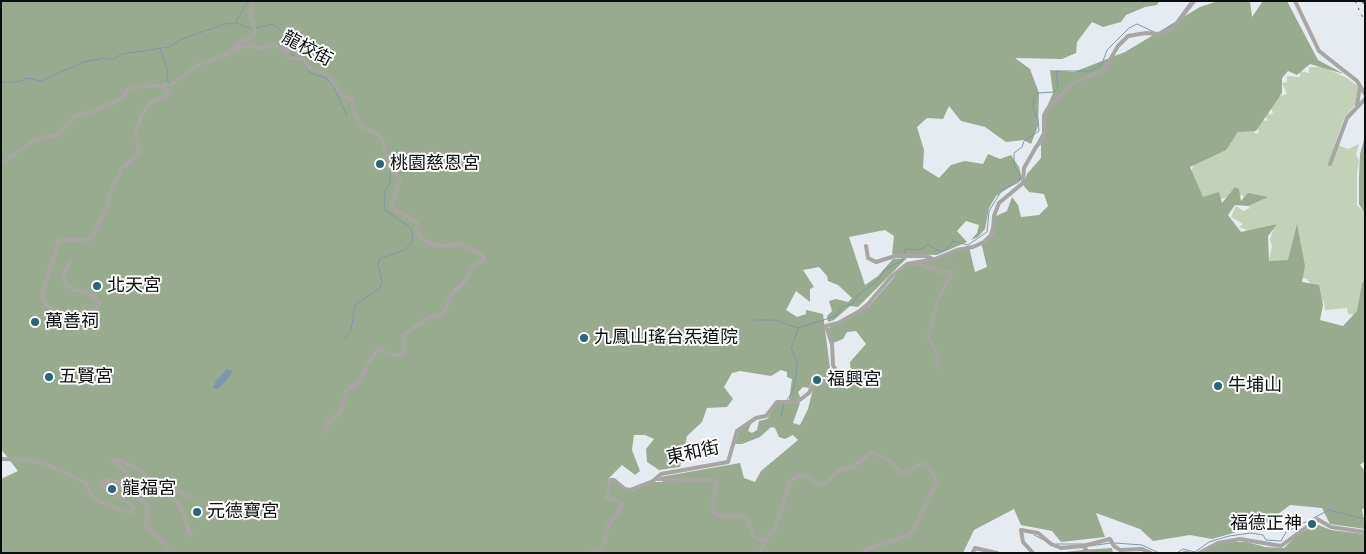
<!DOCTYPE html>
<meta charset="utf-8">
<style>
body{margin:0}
#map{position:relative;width:1366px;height:554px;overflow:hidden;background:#e6eaf1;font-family:"Noto Sans",sans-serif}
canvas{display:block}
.frame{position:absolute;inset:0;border:2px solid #0b0c0e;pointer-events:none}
</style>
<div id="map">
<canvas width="1366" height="554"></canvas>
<div class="frame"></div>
</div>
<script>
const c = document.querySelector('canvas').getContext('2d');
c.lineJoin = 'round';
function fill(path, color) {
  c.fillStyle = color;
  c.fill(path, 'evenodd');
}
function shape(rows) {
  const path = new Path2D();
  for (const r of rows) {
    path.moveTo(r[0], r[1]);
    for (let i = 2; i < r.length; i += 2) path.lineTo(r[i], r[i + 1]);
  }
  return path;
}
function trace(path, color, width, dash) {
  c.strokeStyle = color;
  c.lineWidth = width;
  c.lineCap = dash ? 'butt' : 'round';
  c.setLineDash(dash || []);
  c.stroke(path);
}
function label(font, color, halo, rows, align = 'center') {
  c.font = font + ' "Noto Sans","Noto Sans TC",sans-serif';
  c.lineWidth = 4;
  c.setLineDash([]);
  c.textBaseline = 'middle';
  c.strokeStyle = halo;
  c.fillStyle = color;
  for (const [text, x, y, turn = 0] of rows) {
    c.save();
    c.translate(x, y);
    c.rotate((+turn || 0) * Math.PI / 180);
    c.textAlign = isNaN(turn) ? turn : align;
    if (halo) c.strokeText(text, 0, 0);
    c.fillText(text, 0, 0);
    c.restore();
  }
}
const green = shape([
 [1309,67,1323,67,1345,77,1358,86,1355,105,1344,118,1335,144,1348,149,1359,144,1356,154,1359,161,1357,173,1357,205,1365,213,1365,300,1356,315,1348,314,1347,308,1325,310,1324,302,1307,279,1299,277,1288,263,1273,262,1269,260,1272,246,1270,240,1273,230,1248,231,1239,227,1243,224,1231,217,1236,206,1243,211,1250,208,1242,195,1196,203,1189,176,1197,158,1230,142,1242,128,1250,127,1256,134,1259,132,1257,126,1261,120,1268,121,1265,115,1266,108,1270,115,1273,113,1271,108,1277,97,1287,94,1282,83,1287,82,1287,76,1300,77,1300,71,1309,73]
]);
const forest = shape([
 [1,1,1159,1,1157,5,1145,7,1126,15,1121,22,1103,27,1092,22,1077,42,1076,53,1062,59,1015,58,1030,69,1039,93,1038,126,1031,144,1024,140,1006,142,985,127,961,121,949,106,943,119,927,118,917,127,924,150,923,168,939,178,951,165,965,161,983,164,988,154,1000,159,1011,155,1019,167,1022,179,996,196,989,208,985,229,978,237,971,240,977,233,979,225,966,221,957,231,967,242,937,255,892,254,894,236,885,230,849,237,865,285,878,276,893,259,907,258,858,307,850,306,834,320,828,322,827,316,832,311,829,301,836,299,848,302,852,298,838,285,828,281,827,276,819,267,803,270,814,287,810,289,810,302,796,291,786,310,797,317,806,314,806,310,823,314,830,368,838,375,843,376,842,379,814,376,809,388,803,387,798,392,800,397,802,397,793,402,789,400,792,379,787,377,787,372,781,370,771,376,740,371,732,373,724,387,733,399,727,407,707,408,702,422,687,436,680,467,659,470,647,462,646,449,654,439,645,435,634,435,632,450,640,471,635,475,622,465,608,479,633,491,652,482,663,482,660,477,740,463,744,478,755,482,761,471,798,440,793,435,785,439,779,437,775,428,771,427,760,437,742,444,735,444,739,431,748,424,751,424,748,431,752,433,757,430,759,421,767,419,776,404,800,403,793,423,800,425,808,409,815,381,829,383,848,382,851,378,850,362,866,344,856,331,847,332,843,339,833,343,828,330,831,326,843,322,869,306,904,266,935,260,969,247,975,272,987,267,981,242,989,235,994,217,1007,211,1012,197,1018,205,1021,217,1039,215,1048,206,1044,194,1029,192,1023,185,1027,174,1041,158,1041,144,1035,146,1042,133,1043,116,1053,93,1050,70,1074,72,1125,52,1200,7,1218,1,1250,1,1252,17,1263,1,1287,1,1318,60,1344,74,1310,64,1297,75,1288,71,1282,78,1282,93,1256,131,1238,132,1226,150,1190,167,1203,197,1219,192,1222,203,1235,187,1239,189,1241,201,1248,193,1268,197,1248,206,1235,205,1228,215,1241,232,1277,224,1268,236,1269,261,1288,260,1297,224,1305,266,1302,282,1319,285,1323,305,1320,320,1343,326,1357,311,1362,284,1365,279,1365,461,1360,465,1365,471,1365,508,1362,509,1365,529,1330,524,1322,508,1290,505,1267,523,1263,532,1244,530,1212,539,1190,535,1153,541,1140,529,1096,513,1105,537,1061,542,1052,531,1021,525,1014,509,974,530,963,553,1,553,1,479,18,471,1,449],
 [1365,136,1365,214,1359,204,1359,179,1360,154],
 [1316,524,1331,530,1365,534,1365,553,1199,553,1218,544,1234,542,1247,542,1265,547,1284,548,1297,535],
 [1112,548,1113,553,1057,553,1083,550]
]);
const water = shape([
 [227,369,233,371,226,381,218,389,213,388,216,381]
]);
const stream = shape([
 [1178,19,1191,1],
 [236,22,248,1],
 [255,28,273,24,284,33,291,42,292,55,300,58],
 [1165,30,1176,22],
 [160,49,167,68,167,80,169,83],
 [112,60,122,54,169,47,184,38,225,24,236,23,252,29],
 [302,61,310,73,326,78,332,84,347,116],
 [1,82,16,82,29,78,41,81,81,63,103,58,110,59],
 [904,254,906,249,919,250,928,245,940,251,946,250,953,241,968,245,987,232,989,211,1002,190,1019,182,1021,177,1014,166,1014,153,1022,147,1024,141,1039,131,1038,119,1033,109,1034,96,1037,93,1054,92,1058,88,1056,71,1091,71,1102,64,1107,50,1129,28,1137,24,1154,32],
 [754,320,775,320,798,328,836,316,842,307,852,304,857,296,879,279,884,270,902,261,903,258],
 [345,339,351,331,355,305,380,288,382,282,378,265,380,258,405,250,412,242,413,235,410,227,384,210,385,191,390,182,390,174],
 [786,401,792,393,796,377,797,362,791,349,798,329],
 [781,417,784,404],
 [1034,535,1044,540],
 [1115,543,1142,545,1159,553],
 [1056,544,1084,544],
 [1090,546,1111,543],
 [1177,553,1183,549,1195,552,1209,542,1229,536,1251,533,1263,535,1266,540,1281,541,1286,532,1329,510,1365,519]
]);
const minor = shape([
 [1295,1,1319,51,1357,81,1365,94],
 [225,56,242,41,254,36,255,30,250,16,253,1],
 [1357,105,1360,86],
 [1,164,34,140,59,134,76,116,97,110,121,99,130,87,171,85,196,66,249,45,260,48,273,45,284,48,290,58,303,59,309,68,328,75,342,95,352,100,354,113,362,127,375,132,383,140,390,169,394,171,400,180,392,205,394,209,417,222,418,234,424,241,439,246,461,244,481,254,485,259,471,268,465,281,451,295,443,315,430,317,403,335,405,352,402,354,392,355,379,349,367,364,360,381,347,390,340,412,327,423,326,432],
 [1330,164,1347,118,1365,99],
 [866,246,868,258,876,262,895,256,925,256,931,258],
 [70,262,63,274,65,284,74,290,86,292,100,302,98,306,79,316,65,320,48,307,43,300,42,294,59,240,89,239,95,232,107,207,109,196,122,168,139,153,136,131,142,114,150,103,170,94,163,87],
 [913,263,943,272,951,271,952,273,937,301,928,338,937,353,938,369],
 [1,459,31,460,45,464,85,482,93,497,99,501,129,513,134,510,133,506,101,485,103,481,112,480,140,490,138,484,113,461,115,459,124,462,141,471,162,492,179,503,191,536],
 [151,479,191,497],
 [657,479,711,480,717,483,713,504,714,512,722,517,742,515,747,518,754,537,761,540,767,538,775,530,790,481,800,475,807,476,817,484,826,483,838,471,855,466,871,452,889,460,901,473,910,471,918,464,926,465,937,480,913,531,907,536,868,549,862,553],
 [101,482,129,492,145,503,147,507,146,526,165,544,168,553],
 [1083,546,1089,553],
 [973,552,975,548,997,553],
 [589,553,600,550,605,541,607,527,622,507,620,501,606,498,610,480,614,480,625,489,630,490,653,481,661,474,728,462,737,431,756,418,766,416,777,402,797,402,809,393,816,379,828,382,847,380,846,375,837,372,833,365,832,344,826,326,838,323,858,312,868,304,891,277,907,264,935,259,957,250,973,247,984,242,993,233,994,216,999,203,1023,183,1024,168,1036,147,1044,138,1044,115,1048,108,1073,83,1104,70,1118,46,1128,36,1146,33,1159,34,1173,28,1194,1],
 [760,553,767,538],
 [1033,553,1023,542,1021,530,1038,533,1051,544,1061,548,1083,546,1110,539,1114,546,1120,550,1142,549,1151,553],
 [1184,553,1188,553],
 [1199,553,1218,543,1240,539,1281,546,1317,519,1331,527,1365,532]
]);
const major = shape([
 [1364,1,1365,2]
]);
const rail = shape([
 [1355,1,1365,22]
]);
const markers = [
 [380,164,5,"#28667c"],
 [97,286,5,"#28667c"],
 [35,322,5,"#28667c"],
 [584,338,5,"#28667c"],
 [49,377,5,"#28667c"],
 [817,380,5,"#28667c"],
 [1218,386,5,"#28667c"],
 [112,489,5,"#28667c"],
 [197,512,5,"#28667c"],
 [1312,524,5,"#28667c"]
];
const streetNames = [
 ["龍校街",307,49,28],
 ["東和街",693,453,-12]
];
const poiNames = [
 ["桃園慈恩宮",390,164],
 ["北天宮",107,286],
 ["萬善祠",45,322],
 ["九鳳山瑤台炁道院",594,338],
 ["五賢宮",59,377],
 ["福興宮",827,380],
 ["牛埔山",1228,386],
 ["龍福宮",122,489],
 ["元德寶宮",207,512],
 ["福德正神",1302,524,"right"]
];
fill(green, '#c2d1b8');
fill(forest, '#99ab8e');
fill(water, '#7b98ae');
trace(stream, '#7b98ae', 1);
trace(minor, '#a8a5a3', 4);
trace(major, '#726c69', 5);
trace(rail, '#55575a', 1, [2.5, 5]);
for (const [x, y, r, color] of markers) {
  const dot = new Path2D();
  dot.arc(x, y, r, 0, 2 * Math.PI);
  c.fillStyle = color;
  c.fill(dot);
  trace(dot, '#fff', 2);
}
label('18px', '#0b0c0e', '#fff', streetNames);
label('18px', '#0b0c0e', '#fff', poiNames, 'left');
</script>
